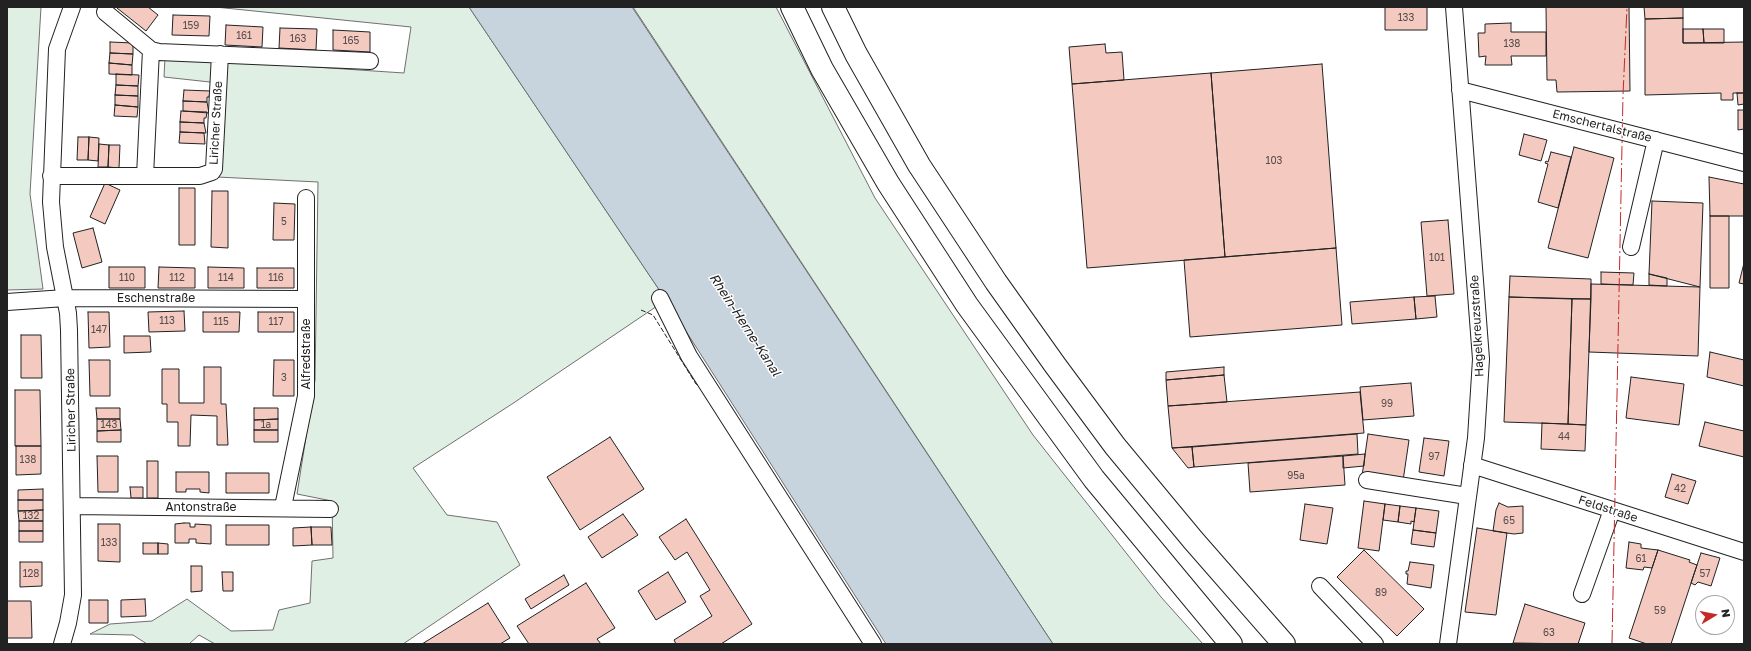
<!DOCTYPE html>
<meta charset="utf-8">
<style>
body{margin:0}
#map{position:relative;width:1751px;height:651px;overflow:hidden;background:#fff;font-family:"Golos Text",sans-serif}
canvas{display:block}
.frame{position:absolute;inset:0;border:8px solid #222;pointer-events:none}
.north{position:absolute;left:1695px;top:595px;width:40px;height:40px;box-sizing:border-box;background:#fff;border:1px solid #a7a7a7;border-radius:50%;rotate:80deg;font-size:11px;font-weight:700;line-height:16px;text-align:center;color:#222}
.north::after{content:'';display:block;margin:auto;width:14px;height:18px;background:#c62828;clip-path:polygon(50% 0,100% 100%,50% 72%,0 100%)}
</style>
<div id="map">
<canvas width="1751" height="651"></canvas>
<div class="frame"></div>
<div class="north">N</div>
</div>
<script>
const c = document.querySelector('canvas').getContext('2d');
c.lineJoin = 'round';
function fill(path, color) {
  c.fillStyle = color;
  c.fill(path, 'evenodd');
}
function shape(rows) {
  const path = new Path2D();
  for (const r of rows) {
    path.moveTo(r[0], r[1]);
    for (let i = 2; i < r.length; i += 2) path.lineTo(r[i], r[i + 1]);
  }
  return path;
}
function trace(path, color, width, dash) {
  c.strokeStyle = color;
  c.lineWidth = width;
  c.lineCap = dash ? 'butt' : 'round';
  c.setLineDash(dash || []);
  c.stroke(path);
}
function label(font, color, halo, rows, align = 'center') {
  c.font = font + ' "Golos Text",sans-serif';
  c.lineWidth = 3;
  c.setLineDash([]);
  c.textBaseline = 'middle';
  c.strokeStyle = halo;
  c.fillStyle = color;
  for (const [text, x, y, turn = 0] of rows) {
    c.save();
    c.translate(x, y);
    c.rotate((+turn || 0) * Math.PI / 180);
    c.textAlign = isNaN(turn) ? turn : align;
    if (halo) c.strokeText(text, 0, 0);
    c.fillText(text, 0, 0);
    c.restore();
  }
}
const green = shape([
 [7,7,41,7,30,194,43,289,7,290,7,7],
 [215,7,469,7,666,300,512,404,413,468,447,515,497,522,520,565,403,644,215,644,199,635,189,644,147,644,133,635,90,634,110,624,152,621,187,599,231,631,273,630,279,610,310,603,312,561,333,558,332,501,297,494,315,380,318,182,217,177,219,83,164,77,165,57,404,73,411,27,215,7],
 [633,7,776,7,875,198,1033,435,1161,597,1203,644,1053,644,633,7]
]);
const water = shape([
 [469,7,632,7,1053,644,886,644,666,300,469,7]
]);
const building = shape([
 [118,7,148,7,158,15,146,31,117,8,118,7],
 [1385,7,1427,7,1427,30,1385,30,1385,7],
 [1546,7,1629,7,1630,91,1557,92,1556,80,1547,80,1546,7],
 [1644,7,1683,7,1683,18,1645,19,1644,7],
 [173,15,210,16,209,36,172,35,173,15],
 [1683,18,1683,43,1744,42,1744,93,1733,93,1733,100,1721,100,1721,93,1645,95,1645,19,1683,18],
 [1511,23,1511,32,1546,32,1546,56,1511,56,1512,65,1485,65,1486,56,1479,57,1478,33,1485,33,1485,24,1511,23],
 [226,25,263,27,262,47,225,45,226,25],
 [280,28,317,29,316,50,279,48,280,28],
 [1683,29,1703,29,1704,43,1683,43,1683,29],
 [1703,29,1724,29,1724,43,1704,43,1703,29],
 [333,30,370,32,370,52,333,50,333,30],
 [110,42,133,43,133,54,110,53,110,42],
 [1105,44,1106,53,1122,52,1124,80,1072,84,1069,47,1105,44],
 [110,53,133,54,132,65,109,63,110,53],
 [109,63,132,65,132,75,109,74,109,63],
 [1322,64,1336,248,1225,257,1211,73,1322,64],
 [1211,73,1225,257,1087,268,1072,84,1211,73],
 [116,74,139,75,138,86,116,85,116,74],
 [116,85,138,86,138,96,115,95,116,85],
 [184,90,210,91,209,97,207,97,207,102,183,101,184,90],
 [1737,93,1744,93,1744,104,1738,105,1737,93],
 [115,95,138,96,138,107,115,105,115,95],
 [183,101,207,102,209,113,183,111,183,101],
 [115,105,138,107,137,117,114,116,115,105],
 [1738,110,1744,110,1744,129,1738,130,1738,110],
 [181,111,207,112,206,118,204,118,204,123,180,122,181,111],
 [180,122,204,123,206,133,180,132,180,122],
 [180,132,204,133,205,144,179,143,180,132],
 [1524,134,1547,140,1541,161,1519,155,1524,134],
 [78,137,89,137,88,160,77,160,78,137],
 [89,137,99,138,98,161,88,160,89,137],
 [99,144,109,145,108,167,98,167,99,144],
 [109,145,120,145,119,168,108,167,109,145],
 [1574,147,1614,158,1588,258,1548,248,1574,147],
 [1551,152,1571,157,1558,208,1538,202,1548,164,1545,163,1546,161,1548,162,1551,152],
 [1709,177,1744,184,1744,216,1710,216,1709,177],
 [105,183,120,190,105,224,90,217,105,183],
 [179,188,195,188,195,245,179,245,179,188],
 [212,191,228,191,228,248,211,247,212,191],
 [1652,201,1703,203,1700,287,1649,274,1652,201],
 [274,203,295,204,294,240,273,240,274,203],
 [1710,216,1729,216,1729,288,1710,288,1710,216],
 [1448,220,1454,294,1427,296,1421,222,1448,220],
 [93,228,102,262,82,268,73,233,93,228],
 [1336,248,1342,325,1190,337,1184,260,1336,248],
 [1744,263,1744,284,1739,283,1744,263],
 [109,267,145,267,145,288,109,288,109,267],
 [159,267,195,268,195,288,158,288,159,267],
 [208,267,244,268,244,288,208,288,208,267],
 [257,268,294,268,294,288,257,288,257,268],
 [1601,272,1634,273,1633,285,1601,284,1601,272],
 [1649,274,1667,278,1667,286,1649,285,1649,274],
 [1510,276,1591,279,1591,299,1509,297,1510,276],
 [1591,284,1700,287,1698,356,1589,352,1591,284],
 [1435,296,1437,317,1416,319,1414,297,1435,296],
 [1414,297,1416,319,1352,324,1350,302,1414,297],
 [1509,297,1572,299,1568,424,1504,422,1509,297],
 [1572,299,1591,299,1586,425,1568,424,1572,299],
 [184,311,185,331,149,332,148,312,184,311],
 [88,312,109,312,110,347,89,348,88,312],
 [203,312,240,312,239,332,203,332,203,312],
 [258,312,294,312,294,332,258,332,258,312],
 [21,335,41,335,42,378,21,378,21,335],
 [124,336,150,336,151,352,124,353,124,336],
 [1710,352,1744,360,1744,386,1707,377,1710,352],
 [89,360,110,360,110,396,90,396,89,360],
 [274,360,294,360,294,396,273,396,274,360],
 [204,367,221,367,221,404,226,404,228,445,217,445,217,416,191,415,190,446,178,446,178,422,167,422,167,404,162,404,162,369,179,369,179,403,204,403,204,367],
 [1224,367,1224,375,1166,380,1166,372,1224,367],
 [1224,375,1227,402,1168,406,1166,380,1224,375],
 [1631,377,1684,384,1679,425,1626,418,1631,377],
 [1411,383,1414,416,1363,420,1360,387,1411,383],
 [15,390,40,390,41,446,15,446,15,390],
 [1360,392,1364,433,1172,448,1168,406,1360,392],
 [96,408,120,408,120,419,97,419,96,408],
 [254,408,278,408,278,419,254,420,254,408],
 [97,419,120,419,121,430,97,431,97,419],
 [278,419,278,430,254,430,254,420,278,419],
 [1705,422,1744,431,1744,457,1699,446,1705,422],
 [1542,423,1586,425,1585,451,1541,449,1542,423],
 [121,430,121,442,97,442,97,431,121,430],
 [254,430,278,430,278,442,254,442,254,430],
 [1357,434,1358,454,1194,467,1192,447,1357,434],
 [1368,434,1409,440,1403,481,1362,476,1368,434],
 [610,437,644,489,580,530,547,477,610,437],
 [1424,438,1449,441,1444,476,1419,472,1424,438],
 [16,446,41,446,41,474,16,475,16,446],
 [1192,447,1194,467,1188,468,1172,448,1192,447],
 [1365,454,1364,466,1343,468,1343,456,1365,454],
 [97,456,118,456,118,492,98,492,97,456],
 [1343,456,1345,485,1250,492,1248,463,1343,456],
 [147,461,158,461,158,498,147,498,147,461],
 [176,472,209,472,209,493,200,492,200,489,186,489,186,492,176,492,176,472],
 [226,473,269,473,269,493,226,493,226,473],
 [1672,474,1696,481,1688,504,1665,497,1672,474],
 [130,487,143,487,143,498,131,498,130,487],
 [43,489,43,500,18,500,18,490,43,489],
 [18,500,43,500,43,510,18,511,18,500],
 [1364,501,1385,504,1379,551,1358,548,1364,501],
 [1499,503,1508,507,1523,506,1523,533,1514,534,1493,531,1496,510,1499,503],
 [1305,504,1333,508,1327,544,1300,540,1305,504],
 [1385,504,1400,506,1398,522,1383,520,1385,504],
 [1400,506,1416,508,1414,522,1411,521,1411,524,1398,522,1400,506],
 [1416,508,1439,511,1436,533,1413,530,1416,508],
 [43,510,43,521,19,521,18,511,43,510],
 [623,514,638,535,602,558,588,537,623,514],
 [686,519,752,624,721,644,676,644,674,640,712,616,700,596,710,590,687,552,675,560,659,537,686,519],
 [19,521,43,521,43,531,19,531,19,521],
 [184,523,190,523,190,527,195,527,195,524,211,525,211,544,196,543,196,539,189,539,189,543,175,543,175,524,184,523],
 [98,524,120,524,120,562,98,561,98,524],
 [226,525,269,525,269,545,226,545,226,525],
 [311,527,331,527,332,545,312,545,311,527],
 [311,527,312,545,293,546,293,528,311,527],
 [1477,528,1507,533,1496,615,1465,612,1477,528],
 [1413,530,1436,533,1434,547,1411,544,1413,530],
 [19,531,43,531,43,542,19,542,19,531],
 [1629,542,1641,544,1641,548,1658,550,1652,568,1644,567,1643,570,1626,568,1629,542],
 [143,543,158,543,158,554,143,554,143,543],
 [158,543,168,544,168,554,158,554,158,543],
 [1364,550,1424,609,1397,636,1337,577,1364,550],
 [1658,550,1690,560,1689,562,1697,565,1671,644,1647,644,1629,638,1658,550],
 [1701,553,1720,558,1711,586,1698,582,1695,585,1691,583,1701,553],
 [20,562,42,562,42,586,20,587,20,562],
 [1410,562,1434,565,1431,588,1407,584,1408,574,1406,574,1406,571,1408,571,1410,562],
 [191,566,202,566,202,591,191,592,191,566],
 [222,572,233,572,233,591,223,591,222,572],
 [668,572,686,602,656,620,638,591,668,572],
 [564,575,569,585,531,609,525,599,564,575],
 [586,583,615,628,597,639,601,644,529,644,517,626,586,583],
 [145,599,146,616,121,617,121,600,145,599],
 [89,600,108,600,108,623,89,623,89,600],
 [7,601,31,601,32,638,7,638,7,601],
 [488,603,510,638,500,644,422,644,488,603],
 [1525,604,1585,623,1578,644,1513,643,1525,604]
]);
const minor = shape([
 [105,12,151,50,159,52,370,61],
 [1460,90,1744,163],
 [51,176,200,176,212,172,214,169,220,54],
 [145,176,151,50],
 [1631,247,1656,140],
 [660,298,689,356,873,644],
 [7,302,65,298,306,299],
 [1472,465,1744,552],
 [1367,480,1467,496],
 [72,506,330,509],
 [283,507,306,396,306,198],
 [1320,586,1375,644],
 [1582,594,1612,510],
 [62,644,68,623,73,595,69,330,68,313,55,247,51,202,57,49,72,7],
 [1448,644,1476,438,1481,359,1454,7]
]);
const highway = shape([
 [792,7,822,69,888,183,967,305,1094,479,1231,644],
 [833,7,856,54,919,165,996,282,1055,365,1115,446,1193,540,1284,644]
]);
const fence = shape([
 [641,310,653,315,696,384,699,385]
]);
const power = shape([
 [1612,644,1623,95,1627,7]
]);
const numberNames = [
 ["133",1406,18],
 ["159",191,26],
 ["161",244,36],
 ["163",298,39],
 ["165",351,41],
 ["138",1512,44],
 ["103",1274,161],
 ["5",284,222],
 ["101",1437,258],
 ["110",127,278],
 ["112",177,278],
 ["114",226,278],
 ["116",276,278],
 ["113",167,321],
 ["115",221,322],
 ["117",276,322],
 ["147",99,330],
 ["3",284,378],
 ["99",1387,404],
 ["143",109,425],
 ["1a",266,425],
 ["44",1564,437],
 ["97",1434,457],
 ["138",28,460],
 ["95a",1296,476],
 ["42",1680,489],
 ["132",31,516],
 ["65",1509,521],
 ["133",109,543],
 ["61",1641,559],
 ["128",31,574],
 ["57",1705,574],
 ["89",1381,593],
 ["59",1660,611],
 ["63",1549,633]
];
const streetNames = [
 ["Liricher Straße",216,123,-87],
 ["Emschertalstraße",1602,126,14],
 ["Eschenstraße",156,298],
 ["Hagelkreuzstraße",1477,326,-93],
 ["Alfredstraße",306,354,-90],
 ["Liricher Straße",71,410,-91],
 ["Antonstraße",201,507],
 ["Feldstraße",1608,509,18]
];
const waterNames = [
 ["Rhein-Herne-Kanal",745,325,57]
];
fill(green, '#e0efe3');
trace(green, '#6f6f6f', 1);
fill(water, '#c7d3dd');
trace(water, '#6f6f6f', 1);
fill(building, '#f3c9c0');
trace(building, '#222', 1);
trace(minor, '#222', 18);
trace(highway, '#222', 24);
trace(minor, '#fff', 16);
trace(highway, '#fff', 22);
trace(fence, '#222', 1, [5, 2]);
trace(power, '#c62828', 1, [14, 3, 2, 3]);
label('10px', '#564c4a', null, numberNames);
label('12px', '#222', '#fff', streetNames);
label('italic 13px', '#222', '#fff', waterNames);
</script>
